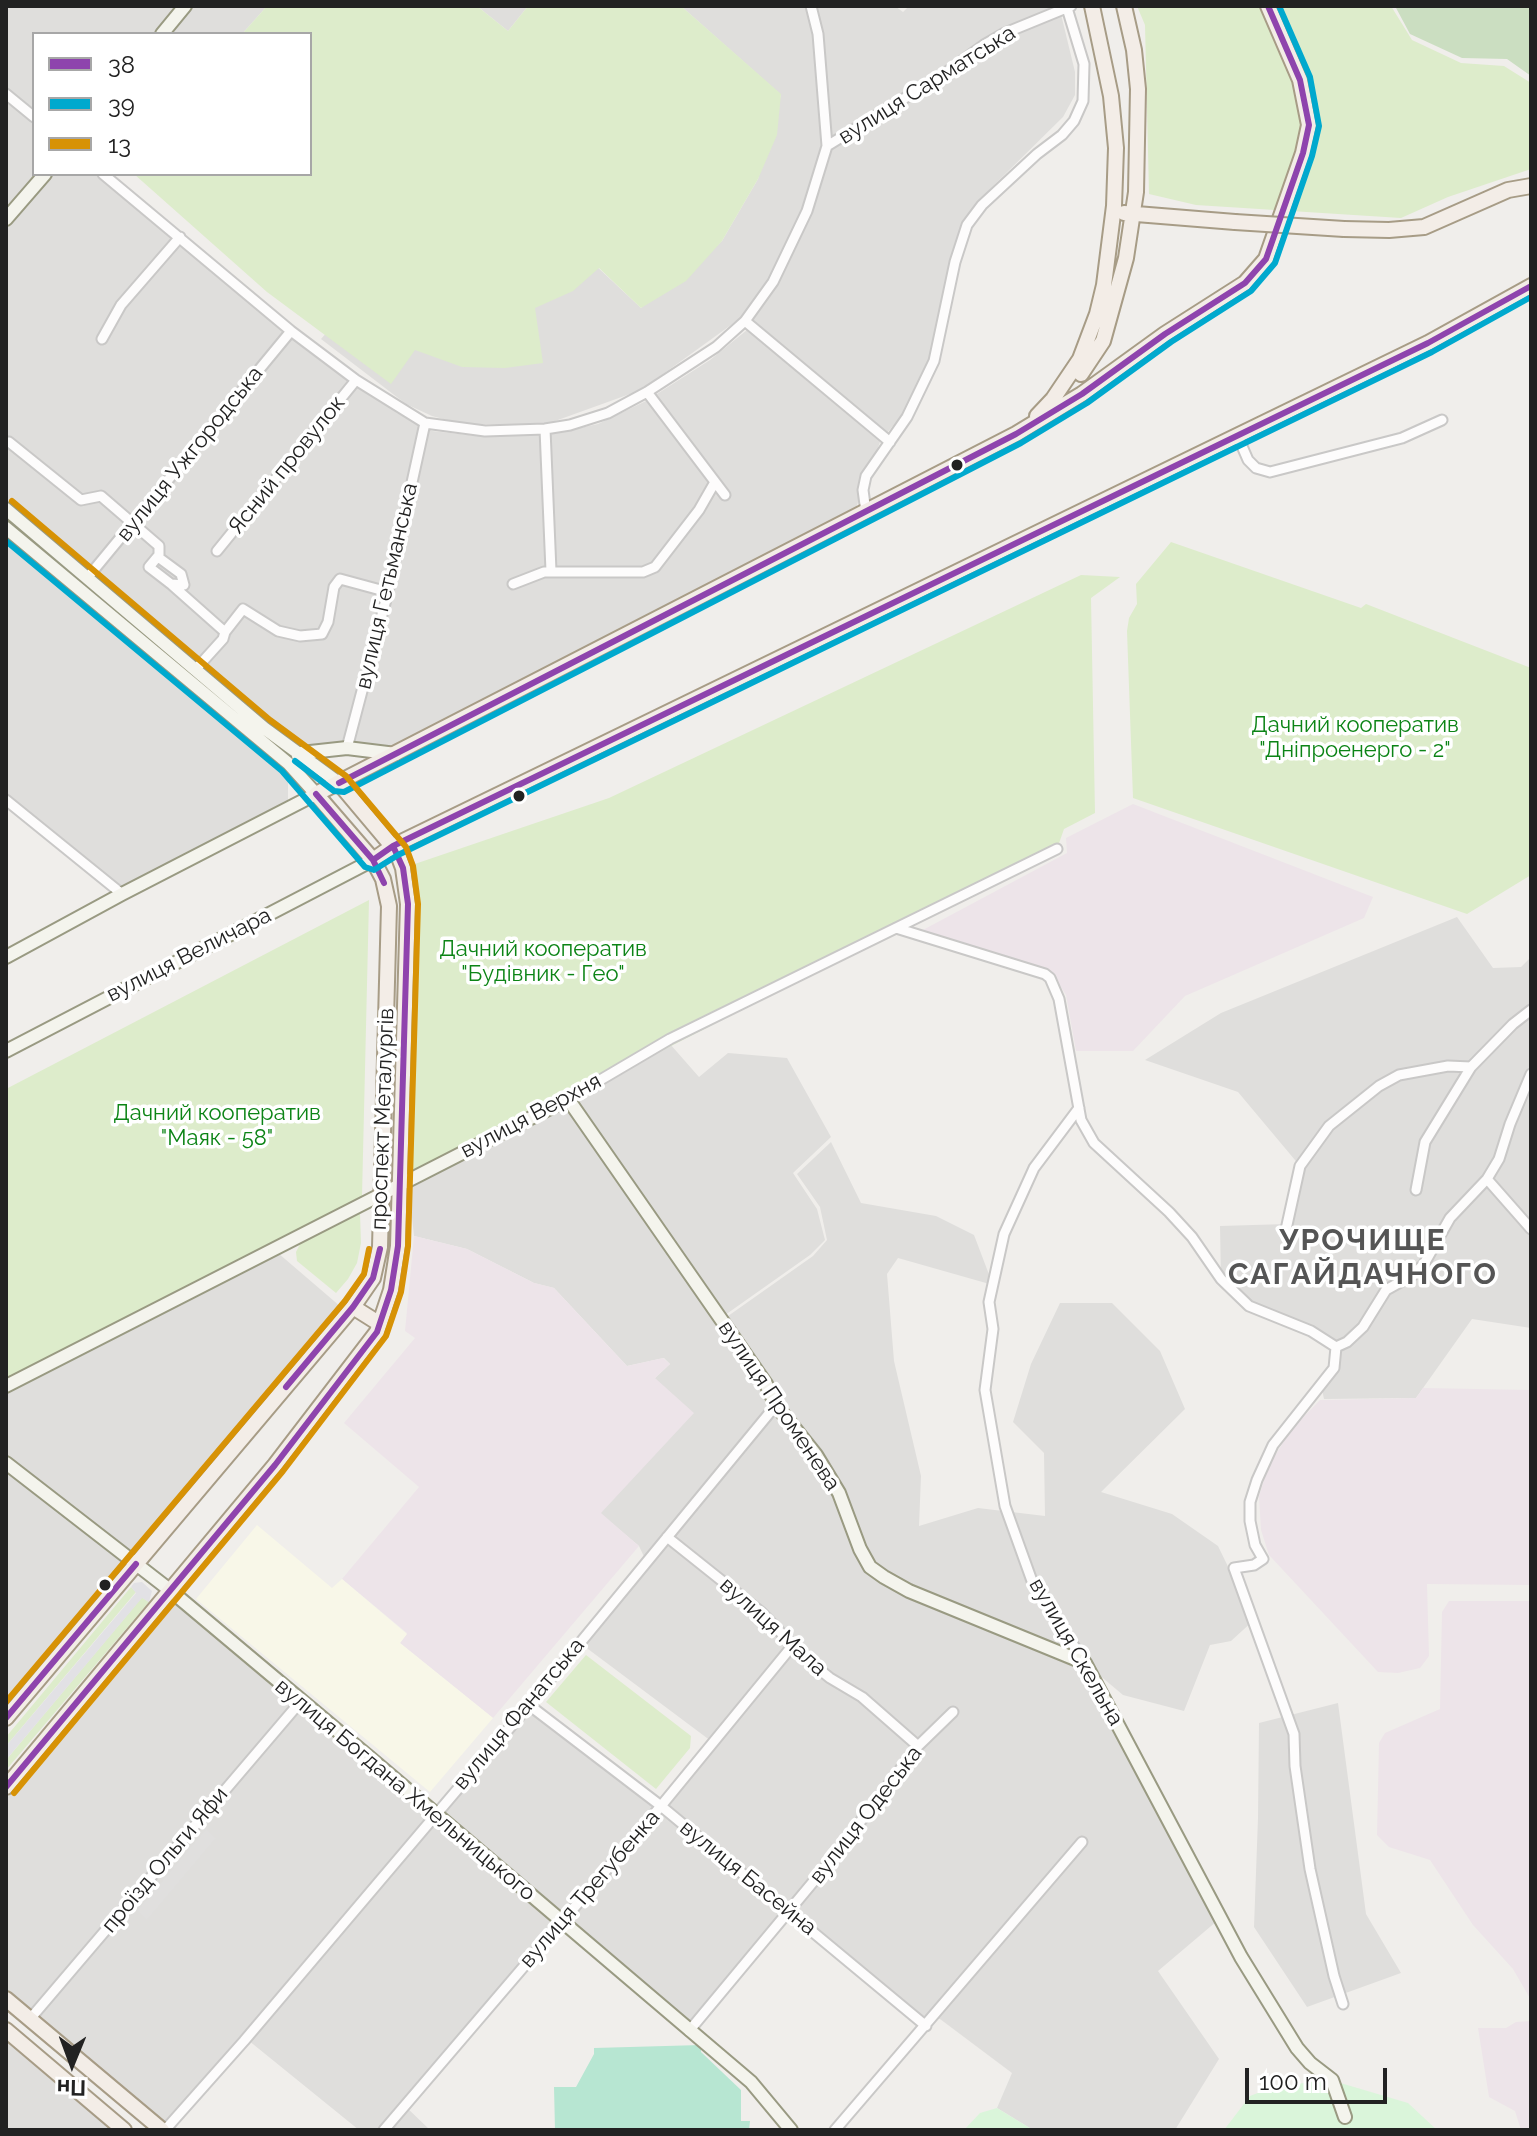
<!DOCTYPE html>
<meta charset="utf-8">
<style>
body{margin:0}
#map{position:relative;width:1537px;height:2136px;overflow:hidden;background:#f0eeeb;font-family:Raleway,sans-serif}
canvas{display:block}
.frame{position:absolute;inset:0;border:8px solid #222;pointer-events:none}
.legend{position:absolute;left:32px;top:32px;width:280px;height:144px;box-sizing:border-box;background:#fff;border:2px solid #a7a7a7;margin:0;padding:10px 14px;list-style:none;font-size:24px;color:#222}
.legend li{display:flex;align-items:center;gap:16px;height:40px}
.legend b{width:40px;border:2px solid #a7a7a7}
.north{position:absolute;left:32px;top:2024px;width:80px;height:80px;-webkit-text-stroke:6px #fff;paint-order:stroke;rotate:181deg;font-size:22px;font-weight:700;line-height:32px;text-align:center;color:#222}
.north::after{content:'';display:block;margin:auto;width:28px;height:36px;background:#222;clip-path:polygon(50% 0,100% 100%,50% 72%,0 100%)}
.scale{position:absolute;left:1245px;top:2068px;width:142px;height:36px;box-sizing:border-box;border:4px solid #222;border-top:0;padding-left:10px;font-size:24px;line-height:28px;white-space:nowrap;color:#222;-webkit-text-stroke:6px #fff;paint-order:stroke}
</style>
<div id="map">
<canvas width="1537" height="2136"></canvas>
<div class="frame"></div>
<ul class="legend">
<li><b style="height:10px;background:#8e44ad"></b>38</li>
<li><b style="height:10px;background:#00a9ce"></b>39</li>
<li><b style="height:10px;background:#d79205"></b>13</li>
</ul>
<div class="north">Пн</div>
<div class="scale">100 m</div>
</div>
<script>
const c = document.querySelector('canvas').getContext('2d');
c.lineJoin = 'round';
function fill(path, color) {
  c.fillStyle = color;
  c.fill(path, 'evenodd');
}
function shape(rows) {
  const path = new Path2D();
  for (const r of rows) {
    path.moveTo(r[0], r[1]);
    for (let i = 2; i < r.length; i += 2) path.lineTo(r[i], r[i + 1]);
  }
  return path;
}
function trace(path, color, width, dash) {
  c.strokeStyle = color;
  c.lineWidth = width;
  c.lineCap = dash ? 'butt' : 'round';
  c.setLineDash(dash || []);
  c.stroke(path);
}
function label(font, color, halo, rows, align = 'center') {
  c.font = font + ' Raleway,sans-serif';
  c.lineWidth = 7;
  c.setLineDash([]);
  c.textBaseline = 'middle';
  c.strokeStyle = halo;
  c.fillStyle = color;
  for (const [text, x, y, turn = 0] of rows) {
    c.save();
    c.translate(x, y);
    c.rotate((+turn || 0) * Math.PI / 180);
    c.textAlign = isNaN(turn) ? turn : align;
    if (halo) c.strokeText(text, 0, 0);
    c.fillText(text, 0, 0);
    c.restore();
  }
}
const residential = shape([
 [6,6,178,6,155,34,34,34,34,174,37,174,6,211],
 [191,6,267,6,242,34,168,34],
 [477,6,528,6,508,31],
 [681,6,895,6,903,12,909,6,1059,6,1075,72,1075,95,1063,117,988,191,964,222,930,362,902,415,887,433,742,317,641,390,544,425,462,424,432,416,406,404,321,339,482,159,641,308,722,241,758,179,781,95],
 [52,174,96,174,282,331,397,413,432,431,478,436,526,436,556,433,598,424,646,401,710,360,747,330,880,442,856,508,397,748,299,744,6,500,6,228],
 [6,534,288,768,288,804,121,887,6,795],
 [1457,917,1493,968,1521,967,1531,957,1531,1328,1472,1319,1416,1398,1324,1399,1321,1385,1336,1346,1249,1306,1221,1279,1220,1226,1287,1224,1300,1166,1238,1092,1145,1060,1221,1013],
 [670,1044,699,1077,728,1053,787,1058,831,1137,793,1173,817,1209,825,1240,810,1255,718,1320,721,1321,813,1256,827,1240,820,1207,797,1174,831,1142,861,1203,936,1216,974,1235,993,1285,898,1258,887,1274,894,1361,921,1476,919,1526,978,1508,1045,1516,1044,1453,1013,1422,1031,1364,1060,1303,1112,1303,1160,1351,1185,1409,1101,1492,1172,1514,1218,1546,1254,1620,1231,1641,1210,1645,1184,1711,1123,1695,1085,1663,884,1577,864,1557,839,1493,778,1412,836,1496,867,1570,1083,1667,1217,1921,1158,1971,1219,2059,1175,2130,1033,2130,997,2108,1012,2073,940,2019,925,2019,666,1805,715,1744,584,1646,649,1567,639,1546,600,1514,655,1378,670,1364,664,1358,627,1366,554,1288,534,1283,467,1249,414,1236,409,1189],
 [278,1253,341,1307,135,1556,6,1457,6,1391],
 [6,1470,126,1564,6,1709],
 [171,1601,554,1923,403,2104,430,2130,359,2130,243,2036,163,2125,6,1993,6,1799],
 [1338,1703,1366,1914,1401,1973,1307,2007,1254,1927,1258,1818,1259,1723],
 [530,1711,784,1911,689,2025,444,1815],
 [6,2037,116,2130,6,2130]
]);
const industrial = shape([
 [1133,804,1373,897,1364,918,1185,996,1133,1051,1076,1051,1066,995,1052,973,921,931,1067,853,1066,838],
 [414,1236,467,1249,534,1283,554,1288,627,1366,663,1358,670,1364,655,1378,694,1413,601,1513,639,1546,493,1718,400,1643,407,1633,342,1579,419,1487,344,1423,415,1338,405,1331],
 [1423,1388,1531,1390,1531,1585,1427,1584,1429,1656,1420,1668,1398,1673,1378,1672,1269,1555,1261,1530,1259,1496,1268,1467,1291,1430,1320,1400,1416,1398],
 [1449,1601,1531,1601,1531,2000,1513,1969,1473,1925,1430,1860,1389,1847,1377,1835,1379,1743,1385,1733,1440,1709,1442,1612],
 [1531,2021,1531,2130,1521,2130,1515,2111,1489,2097,1478,2028,1506,2028,1516,2022]
]);
const education = shape([
 [257,1525,332,1588,342,1579,407,1634,400,1643,493,1718,430,1792,196,1599]
]);
const grass = shape([
 [267,6,477,6,508,31,528,6,681,6,781,94,777,135,758,179,722,241,686,281,641,308,599,268,573,291,535,308,543,363,505,368,462,367,415,350,391,384,267,292,134,174,310,174,310,34,242,34],
 [1137,6,1391,6,1412,40,1461,63,1504,66,1531,83,1531,169,1448,197,1401,218,1196,205,1149,194,1145,25],
 [1171,542,1361,608,1366,604,1531,668,1531,875,1467,914,1133,798,1127,631,1129,618,1137,604,1136,584],
 [1081,575,1120,577,1091,598,1095,813,1064,829,1057,849,399,1185,403,868,609,798],
 [369,900,362,1196,6,1379,6,1089],
 [360,1213,361,1243,357,1263,348,1279,336,1293,297,1261,296,1252,300,1244],
 [131,1587,136,1592,6,1746,6,1737],
 [142,1597,149,1602,6,1770,6,1760],
 [586,1655,691,1736,690,1748,656,1789,546,1702]
]);
const forest = shape([
 [1395,6,1531,6,1531,76,1507,59,1462,58,1410,34]
]);
const park = shape([
 [1327,2079,1408,2103,1437,2130,1224,2130,1250,2096,1268,2089],
 [997,2108,1033,2130,964,2130,980,2113]
]);
const pitch = shape([
 [701,2045,701,2052,741,2090,741,2121,750,2121,749,2130,555,2130,554,2087,576,2087,594,2054,594,2048]
]);
const parking = shape([
 [206,1829,216,1838,147,1920,137,1911]
]);
const plaza = shape([
 [142,1582,152,1591,149,1602,142,1598,6,1760,6,1746,136,1593,131,1587,134,1583]
]);
const street = shape([
 [6,94,34,117],
 [827,146,944,74,984,45,1005,33,1071,6],
 [103,174,291,331,356,380,425,423,485,431,545,429,570,425,608,413,647,392,716,347,745,321,773,282,807,211,827,146,818,34,811,6],
 [745,321,890,442],
 [102,339,121,305,180,237],
 [647,392,725,495],
 [545,429,551,571],
 [1238,437,1248,460,1256,468,1270,472,1402,438,1442,420],
 [9,442,81,500,101,496,159,546,159,555,149,567,171,584,184,585,181,574,158,557],
 [866,512,863,490,866,476,907,417,934,361,955,262,967,225,982,205,1037,154,1062,135,1074,121,1083,101,1084,64,1067,8],
 [217,551,356,380],
 [88,577,291,331],
 [513,584,544,572,643,572,655,567,699,510,715,482],
 [172,585,225,632,223,639,195,670],
 [225,632,243,609,278,631,300,636,322,634,328,622,334,587,340,579,388,592],
 [347,748,388,592,425,423],
 [6,800,122,894],
 [896,928,1045,974,1050,978,1059,999,1081,1120,1094,1143,1169,1212,1192,1237,1221,1279,1249,1306,1311,1331,1336,1347,1334,1368,1273,1445,1257,1480,1250,1502,1250,1521,1255,1545,1263,1559,1254,1565,1234,1568,1294,1734,1295,1766,1310,1869,1334,1976,1343,2004],
 [1471,1067,1513,1024,1531,1010],
 [568,1099,670,1039,1057,849],
 [1079,1108,1034,1168,1004,1234,989,1302,993,1329,985,1390,1005,1506,1032,1581,1085,1663],
 [1487,1179,1531,1229],
 [1285,1234,1300,1166,1329,1126,1379,1086,1399,1075,1448,1066,1471,1067,1425,1142,1416,1190],
 [1336,1347,1347,1342,1363,1327,1386,1290,1413,1275,1424,1264,1450,1218,1487,1179,1499,1159,1510,1124,1531,1074],
 [667,1537,761,1612,805,1658,830,1678,862,1697,918,1746],
 [529,1705,661,1806,926,2026],
 [30,2019,301,1701],
 [689,2031,828,1864,918,1746,953,1712],
 [165,2130,244,2041,529,1705,776,1405],
 [384,2130,661,1806,793,1645],
 [835,2130,1082,1842]
]);
const secondary = shape([
 [162,34,185,6],
 [6,219,45,174],
 [6,509,264,728,339,783],
 [6,528,289,764,316,794,122,894,6,957],
 [298,756,301,753,347,748,396,754],
 [6,1051,373,860],
 [6,1386,568,1099,766,1384,776,1405,816,1455,839,1493,860,1549,870,1567,884,1577,909,1591,1085,1663,1241,1957,1297,2048,1310,2063,1332,2080,1345,2117],
 [6,1463,171,1591,370,1758,751,2082,791,2130]
]);
const primary = shape([
 [1124,213,1235,222],
 [1344,229,1389,230,1424,227,1508,190,1531,186],
 [1081,374,1103,341,1126,258,1136,192,1138,89,1134,50,1124,6],
 [1037,416,1053,399,1080,359,1097,314,1104,285,1114,206,1116,148,1111,96,1092,6],
 [373,860,393,846,1428,343,1531,286],
 [353,1307,380,1324],
 [6,1718,353,1307,373,1278,380,1247,389,906,383,879,373,860,316,794,1016,434,1082,394,1165,334,1245,283,1266,259,1303,153,1309,125,1300,80,1268,6],
 [6,1787,275,1465,377,1332,391,1290,398,1246,408,904,403,868,397,852,339,783],
 [6,1999,162,2130],
 [6,2030,124,2130]
]);
const primaryBridge = shape([
 [1235,222,1344,229]
]);
const bus1 = shape([
 [339,783,1016,434,1082,394,1165,334,1245,283,1266,259,1303,153,1309,125,1300,80,1268,6],
 [316,794,373,860,384,883],
 [373,860,393,846,1428,343,1531,286],
 [286,1387,353,1307,373,1278,380,1249],
 [6,1718,136,1564],
 [6,1787,275,1465,377,1332,391,1290,398,1246,408,904,403,868,393,846]
]);
const bus2 = shape([
 [6,541,282,771,365,867,374,870,398,855,1432,352,1531,297],
 [295,761,334,791,344,792,1021,443,1087,403,1171,342,1251,291,1275,263,1312,156,1319,126,1310,77,1279,6]
]);
const bus3 = shape([
 [12,501,270,720,346,776,406,847,413,866,418,904,408,1246,401,1292,386,1336,283,1471,14,1793],
 [6,1702,345,1301,364,1274,369,1249]
]);
const markers = [
 [957,465,7,"#222"],
 [519,796,7,"#222"],
 [105,1585,7,"#222"]
];
const streetNames = [
 ["вулиця Сарматська",927,85,-32],
 ["вулиця Ужгородська",190,454,-51],
 ["Ясний провулок",287,465,-51],
 ["вулиця Гетьманська",387,586,-77],
 ["вулиця Величара",189,955,-27],
 ["вулиця Верхня",531,1116,-28],
 ["проспект Металургів",383,1119,-88],
 ["вулиця Променева",779,1406,56],
 ["вулиця Мала",773,1627,42],
 ["вулиця Скельна",1076,1652,60],
 ["вулиця Фанатська",519,1714,-50],
 ["вулиця Богдана Хмельницького",405,1790,40],
 ["вулиця Одеська",866,1815,-52],
 ["проїзд Ольги Яфи",165,1860,-50],
 ["вулиця Басейна",748,1878,39],
 ["вулиця Трегубенка",590,1889,-49]
];
const parkNames = [
 ["Дачний кооператив",1355,725],
 ["\"Дніпроенерго - 2\"",1355,750],
 ["Дачний кооператив",543,949],
 ["\"Будівник - Гео\"",543,974],
 ["Дачний кооператив",217,1113],
 ["\"Маяк - 58\"",217,1138]
];
const districtNames = [
 ["УРОЧИЩЕ",1363,1241],
 ["САГАЙДАЧНОГО",1363,1275]
];
fill(residential, '#dfdedc');
fill(industrial, '#ede4e9');
fill(education, '#f8f7e8');
fill(grass, '#ddeccb');
fill(forest, '#cbdec1');
fill(park, '#daf5da');
fill(pitch, '#b7e6d2');
fill(parking, '#e0dfde');
fill(plaza, '#e2e1e5');
trace(street, '#c9c8c7', 13);
trace(secondary, '#999a82', 16);
trace(primary, '#a79c86', 18);
trace(street, '#fdfcfc', 9);
trace(secondary, '#f4f4ed', 12);
trace(primary, '#f3ede7', 14);
trace(primaryBridge, '#a79c86', 18, []);
trace(primaryBridge, '#f3ede7', 14);
trace(bus1, '#8e44ad', 6);
trace(bus2, '#00a9ce', 6);
trace(bus3, '#d79205', 6);
for (const [x, y, r, color] of markers) {
  const dot = new Path2D();
  dot.arc(x, y, r, 0, 2 * Math.PI);
  c.fillStyle = color;
  c.fill(dot);
  trace(dot, '#fff', 3);
}
label('22px', '#222', '#fff', streetNames);
label('22px', '#0c8416', '#fff', parkNames);
c.letterSpacing = '2px';
label('bold 30px', '#555', '#fff', districtNames);
c.letterSpacing = '0px';
</script>
